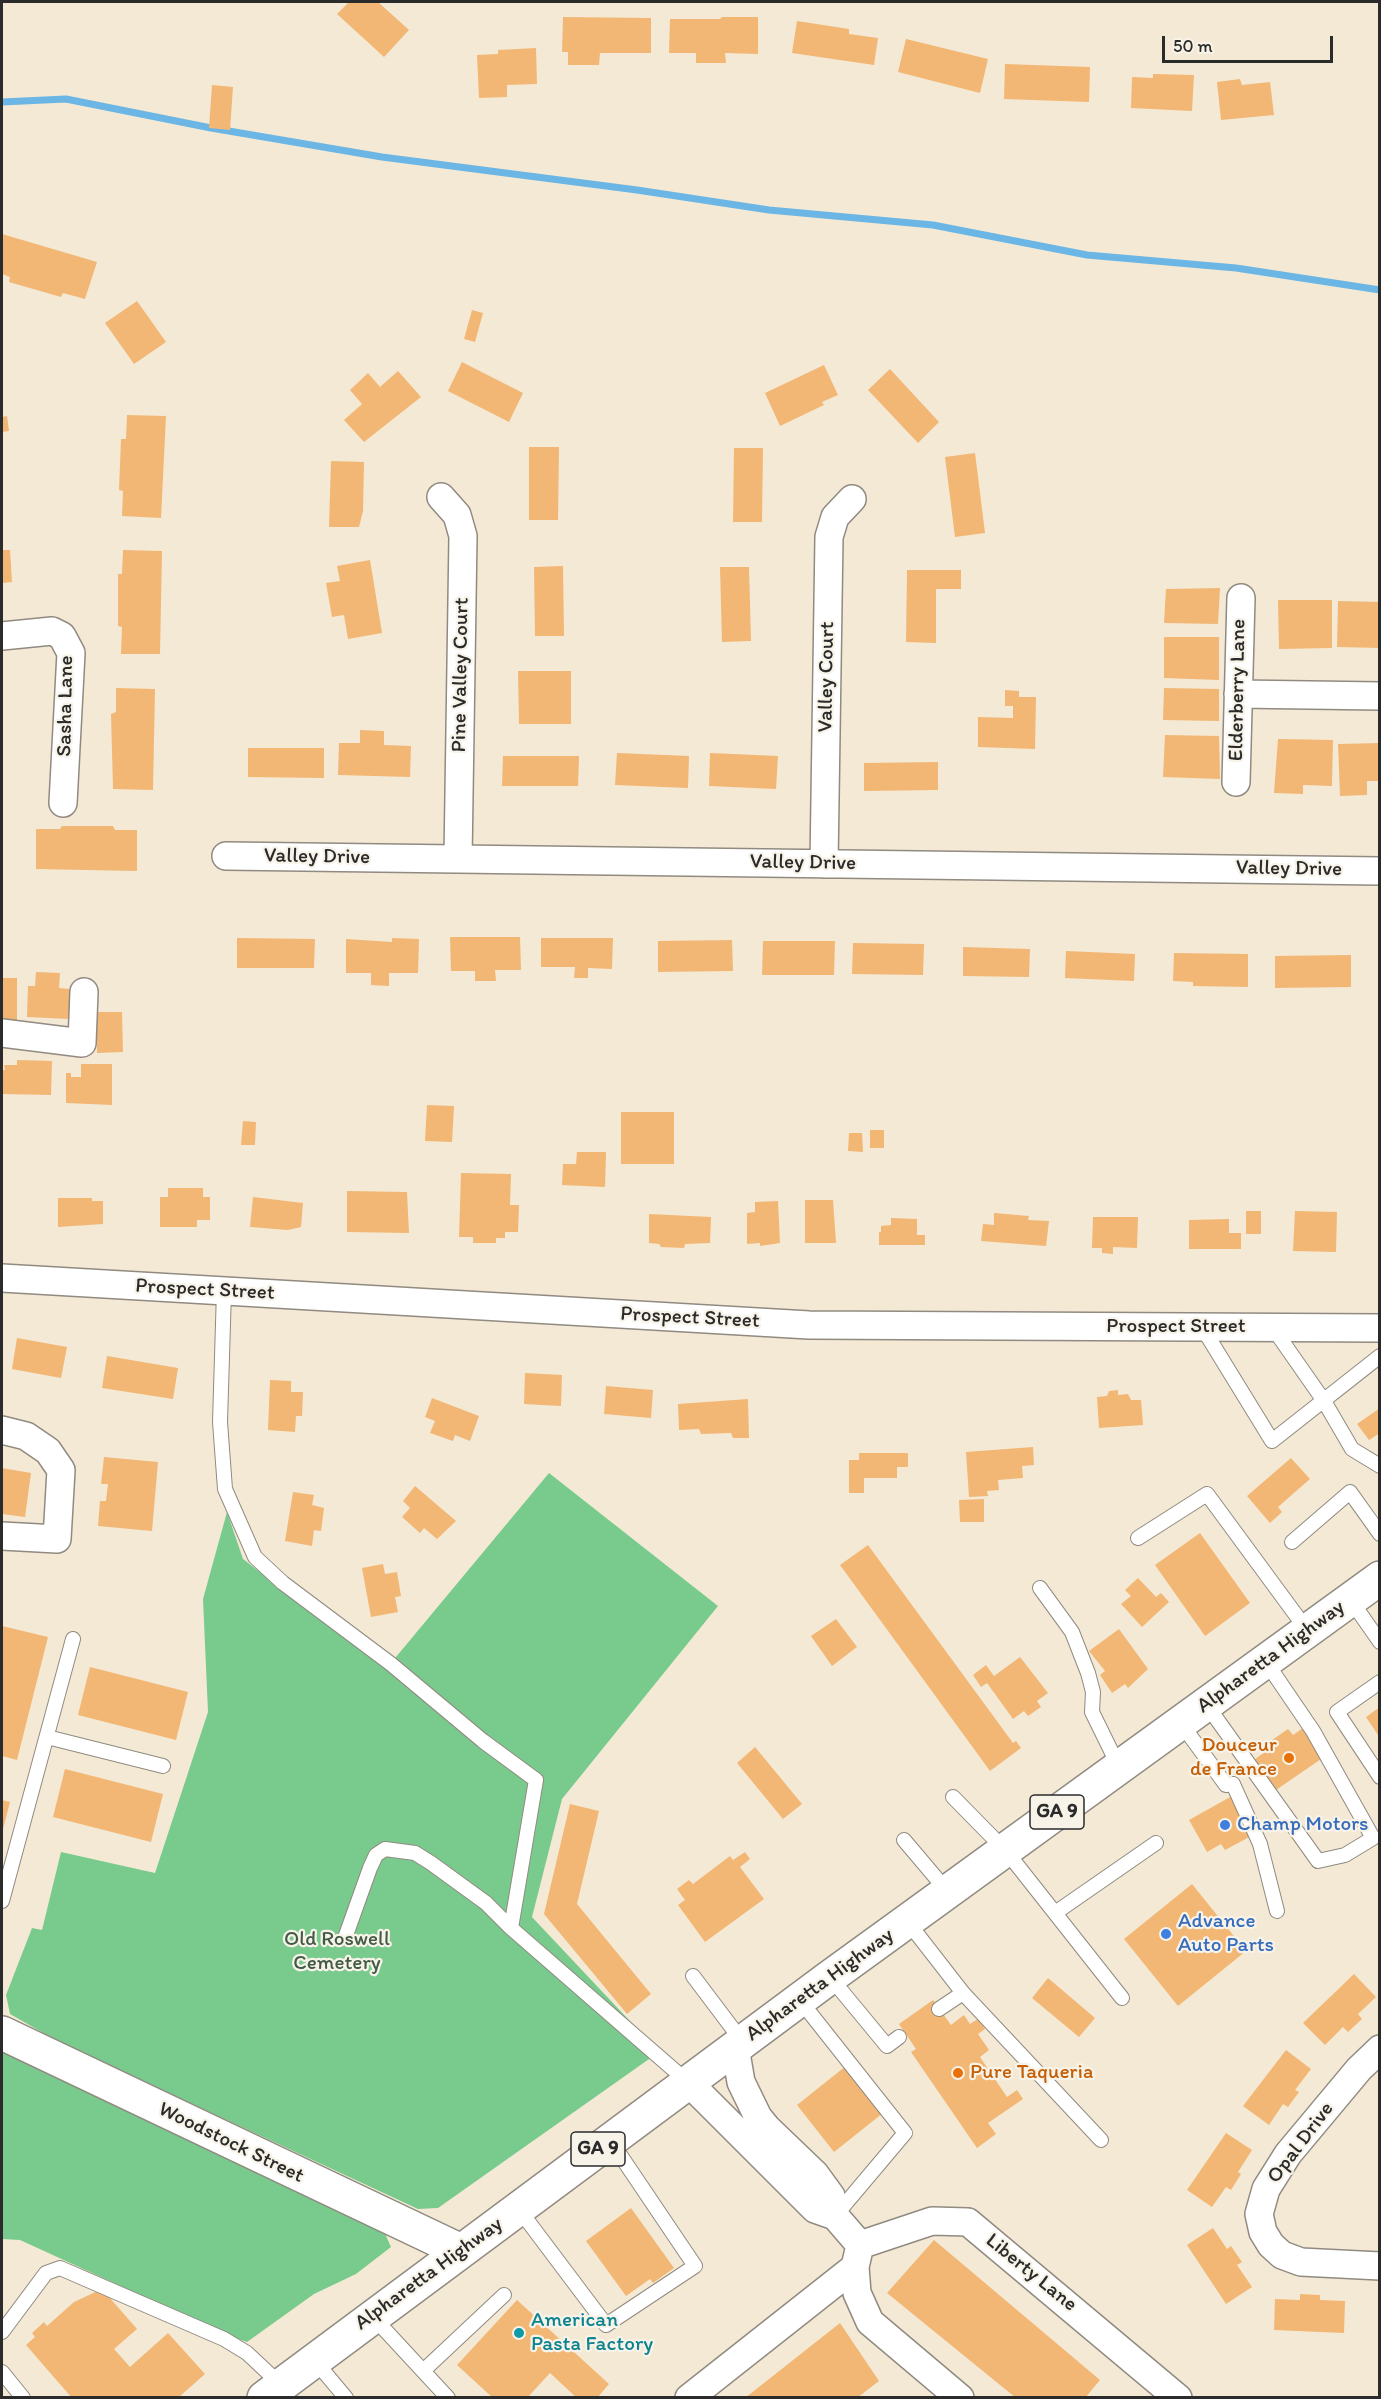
<!DOCTYPE html>
<style>
body{margin:0}
#map{position:relative;width:1381px;height:2399px;overflow:hidden;background:#f4e9d5;font-family:Itim,sans-serif}
canvas{display:block}
.frame{position:absolute;inset:0;border:3px solid #2b2b2b;pointer-events:none}
.scale{position:absolute;left:1162px;top:36px;width:171px;height:27px;box-sizing:border-box;border:3px solid #2b2b2b;border-top:0;padding-left:8px;font-size:18px;line-height:21px;white-space:nowrap;color:#2b2b2b;-webkit-text-stroke:4px #f7f3e8;paint-order:stroke}
</style>
<div id="map">
<canvas width="1381" height="2399"></canvas>
<div class="frame"></div>
<div class="scale">50 m</div>
</div>
<script>
const c = document.querySelector('canvas').getContext('2d');
c.lineJoin = 'round';
function fill(path, color) {
  c.fillStyle = color;
  c.fill(path, 'evenodd');
}
function shape(rows) {
  const path = new Path2D();
  for (const r of rows) {
    path.moveTo(r[0], r[1]);
    for (let i = 2; i < r.length; i += 2) path.lineTo(r[i], r[i + 1]);
  }
  return path;
}
function trace(path, color, width, dash) {
  c.strokeStyle = color;
  c.lineWidth = width;
  c.lineCap = dash ? 'butt' : 'round';
  c.setLineDash(dash || []);
  c.stroke(path);
}
function label(font, color, halo, rows, align = 'center') {
  c.font = font + ' Itim,sans-serif';
  c.lineWidth = 4.5;
  c.setLineDash([]);
  c.textBaseline = 'middle';
  c.strokeStyle = halo;
  c.fillStyle = color;
  for (const [text, x, y, turn = 0] of rows) {
    c.save();
    c.translate(x, y);
    c.rotate((+turn || 0) * Math.PI / 180);
    c.textAlign = isNaN(turn) ? turn : align;
    if (halo) c.strokeText(text, 0, 0);
    c.fillText(text, 0, 0);
    c.restore();
  }
}
const green = shape([
 [549,1473,718,1606,562,1799,532,1917,659,2052,438,2208,418,2209,59,2042,10,2014,6,1995,32,1928,42,1930,61,1852,155,1873,208,1712,203,1599,227,1512,243,1559,386,1669],
 [2,2049,383,2229,391,2247,356,2274,314,2294,247,2342,232,2337,20,2240,2,2239]
]);
const stream = shape([
 [2,102,66,99,211,128,382,157,637,190,769,210,933,225,1087,255,1236,268,1380,290]
]);
const building = shape([
 [349,2,378,2,409,30,384,57,337,14],
 [563,17,651,18,651,53,600,53,599,65,568,65,568,52,562,52],
 [722,17,758,17,758,54,725,53,726,63,696,63,696,53,669,53,670,19,720,19],
 [797,21,849,29,849,34,878,38,874,65,792,53],
 [906,39,988,59,980,93,898,72],
 [536,48,537,84,507,85,507,97,479,98,477,55,498,54,498,50],
 [1005,64,1090,67,1089,102,1004,99],
 [1153,74,1194,75,1192,111,1131,108,1132,77,1153,78],
 [1240,79,1242,85,1270,82,1274,115,1221,120,1217,82],
 [212,85,233,87,230,130,209,128],
 [2,234,97,262,85,299,63,293,61,297,9,282,10,277,2,274],
 [137,301,166,342,134,364,105,323],
 [472,310,483,313,475,342,464,339],
 [462,362,523,393,509,422,448,391],
 [824,365,838,395,822,402,824,405,780,426,765,393],
 [890,369,939,422,918,443,868,390],
 [398,371,421,397,364,442,344,420,362,404,350,390,368,373,380,387],
 [127,415,166,416,161,518,122,516,123,491,119,490,121,439,126,439],
 [7,416,9,431,2,432,2,417],
 [529,447,559,447,558,520,529,520],
 [734,448,763,448,762,522,733,522],
 [975,453,985,533,955,537,945,457],
 [331,461,364,462,363,511,359,527,329,527],
 [2,550,10,550,12,582,2,583],
 [123,550,162,551,160,654,121,654,122,627,118,626,118,574,122,574],
 [370,560,382,633,348,639,344,615,332,617,326,583,340,581,337,566],
 [563,566,564,636,535,636,534,567],
 [720,567,749,567,751,641,722,642],
 [907,570,961,570,961,589,936,589,936,643,906,642],
 [1220,588,1218,624,1164,623,1166,589],
 [1278,600,1332,600,1332,648,1279,649],
 [1338,601,1380,602,1380,648,1337,647],
 [1164,637,1219,637,1219,680,1164,678],
 [518,671,571,671,571,724,519,724],
 [116,688,155,689,153,790,113,789,111,714,116,712],
 [1164,688,1219,689,1219,721,1163,720],
 [1005,690,1019,691,1019,697,1036,697,1035,749,978,747,978,717,1013,718,1013,706,1005,706],
 [360,730,384,731,384,745,411,746,410,777,338,775,339,743,360,743],
 [1165,735,1219,736,1220,779,1163,777],
 [1278,739,1333,740,1332,786,1303,785,1303,794,1274,793],
 [1380,743,1380,781,1367,781,1367,795,1340,796,1338,744],
 [248,748,324,748,324,778,248,777],
 [617,753,689,756,688,788,615,785],
 [710,753,778,756,776,789,709,786],
 [503,756,579,756,578,786,502,786],
 [938,762,938,790,864,791,864,763],
 [62,826,113,826,115,830,137,830,137,871,36,869,36,829,60,829],
 [450,937,520,937,521,970,495,970,496,981,475,981,475,971,451,971],
 [237,938,315,939,314,968,237,968],
 [392,938,419,939,418,973,389,973,389,986,371,985,371,973,346,973,346,939,392,942],
 [541,938,613,938,612,969,588,968,588,978,574,978,575,967,541,967],
 [732,940,733,971,658,972,658,941],
 [763,941,835,941,834,975,762,975],
 [853,943,924,944,923,975,852,974],
 [963,947,1030,949,1029,977,963,976],
 [1066,951,1135,954,1134,981,1065,978],
 [1174,953,1248,954,1248,987,1193,986,1193,982,1173,981],
 [1351,955,1351,987,1275,988,1275,956],
 [36,972,60,973,59,988,70,989,69,1019,27,1017,28,986,35,986],
 [2,978,17,978,17,1020,2,1020],
 [97,1012,122,1012,123,1052,97,1053,97,1036,90,1036,90,1020,97,1020],
 [17,1060,52,1061,51,1095,2,1094,2,1070,5,1070,4,1065,17,1065],
 [81,1064,112,1064,112,1105,66,1103,66,1073,71,1073,71,1077,81,1077],
 [427,1105,454,1106,452,1142,425,1141],
 [621,1112,674,1112,674,1164,621,1164],
 [243,1121,256,1122,255,1145,241,1145],
 [870,1130,884,1130,884,1148,870,1148],
 [849,1133,862,1133,863,1152,848,1151],
 [577,1152,606,1152,605,1187,562,1185,563,1164,576,1164],
 [461,1173,511,1174,510,1205,519,1205,518,1232,505,1232,505,1238,496,1238,496,1243,473,1243,473,1237,459,1237],
 [168,1188,203,1188,203,1197,210,1197,210,1220,197,1220,197,1227,160,1227,160,1197,168,1197],
 [347,1191,407,1192,409,1233,347,1232],
 [253,1197,303,1203,301,1227,288,1230,250,1227],
 [58,1198,92,1198,92,1201,103,1201,103,1224,58,1227],
 [805,1200,833,1200,836,1243,805,1243],
 [778,1201,780,1243,760,1246,760,1243,747,1244,747,1213,755,1212,755,1202],
 [1246,1211,1261,1211,1261,1234,1246,1234],
 [1295,1211,1337,1212,1336,1252,1293,1251],
 [994,1213,1029,1216,1028,1220,1049,1221,1046,1246,981,1241,983,1224,994,1225],
 [649,1214,711,1217,710,1243,685,1244,684,1248,661,1247,659,1244,649,1243],
 [1093,1217,1138,1217,1137,1248,1113,1247,1113,1254,1102,1253,1102,1248,1092,1248],
 [891,1218,917,1219,917,1235,925,1235,925,1245,879,1245,879,1232,881,1232,881,1226,891,1225],
 [1229,1219,1229,1233,1241,1233,1241,1249,1189,1249,1189,1220],
 [17,1338,67,1347,61,1378,12,1369],
 [107,1356,178,1368,173,1399,102,1388],
 [525,1373,562,1375,561,1406,524,1404],
 [270,1380,291,1381,291,1392,303,1392,302,1416,296,1416,295,1432,268,1430],
 [606,1386,653,1390,651,1418,604,1414],
 [1118,1390,1118,1395,1128,1394,1131,1400,1141,1400,1143,1425,1099,1428,1097,1397,1107,1396,1109,1391],
 [432,1398,479,1416,470,1441,455,1435,453,1441,430,1433,435,1421,425,1417],
 [748,1399,749,1438,733,1438,731,1433,701,1434,699,1429,679,1430,678,1404],
 [1380,1408,1380,1433,1369,1440,1357,1424],
 [1033,1447,1034,1465,1022,1466,1023,1478,998,1480,999,1490,987,1491,988,1496,969,1497,966,1452],
 [859,1453,908,1453,908,1467,897,1467,897,1478,864,1478,864,1493,849,1493,849,1460,859,1460],
 [104,1457,158,1462,152,1531,98,1526,100,1501,106,1501,108,1484,101,1484],
 [1291,1458,1310,1479,1278,1507,1282,1512,1270,1523,1247,1496],
 [2,1468,31,1473,25,1517,2,1514],
 [415,1486,456,1521,437,1539,424,1528,420,1533,402,1517,410,1508,403,1501],
 [293,1492,314,1495,312,1505,324,1508,321,1531,314,1530,312,1546,285,1541],
 [984,1499,984,1522,960,1522,959,1500],
 [1200,1533,1250,1603,1205,1636,1155,1565],
 [868,1545,1013,1743,1016,1741,1021,1748,990,1771,840,1565],
 [383,1564,385,1574,397,1572,401,1596,395,1597,398,1612,371,1617,362,1568],
 [1138,1578,1156,1597,1161,1593,1169,1602,1142,1627,1121,1604,1131,1596,1125,1590],
 [836,1619,857,1647,832,1666,811,1636],
 [2,1626,48,1637,17,1760,2,1756],
 [1119,1629,1148,1669,1128,1688,1125,1684,1112,1693,1100,1675,1105,1671,1089,1651],
 [1020,1657,1048,1693,1037,1701,1041,1707,1028,1716,1024,1711,1013,1719,987,1683,981,1687,973,1675,986,1665,994,1676],
 [90,1667,188,1692,176,1740,78,1715],
 [1380,1707,1380,1738,1366,1717],
 [1303,1728,1324,1757,1276,1790,1255,1759,1265,1752,1262,1747,1288,1729,1293,1735],
 [755,1747,802,1804,783,1819,737,1763],
 [65,1769,163,1794,151,1842,53,1817],
 [1232,1796,1253,1835,1225,1850,1221,1844,1207,1852,1189,1820],
 [2,1800,10,1802,2,1833],
 [570,1804,599,1811,577,1904,651,1994,627,2014,544,1914],
 [745,1852,750,1859,740,1867,764,1899,705,1942,678,1905,685,1900,677,1889,689,1880,693,1884,730,1856,733,1860],
 [1192,1884,1246,1951,1178,2006,1124,1939],
 [1354,1974,1376,1997,1358,2014,1362,2019,1348,2032,1343,2027,1325,2045,1303,2023],
 [1048,1978,1095,2018,1079,2037,1032,1998],
 [933,2000,951,2025,964,2015,970,2024,978,2019,985,2029,978,2034,989,2050,980,2057,1007,2097,1017,2090,1023,2099,988,2123,996,2134,977,2148,911,2052,916,2049,899,2024],
 [1286,2050,1311,2069,1295,2090,1299,2092,1288,2107,1283,2104,1269,2125,1243,2106],
 [846,2066,883,2113,834,2152,797,2105],
 [1226,2133,1252,2150,1238,2172,1241,2174,1231,2190,1226,2187,1212,2207,1187,2190],
 [631,2208,674,2268,653,2283,650,2279,626,2296,586,2241],
 [1213,2228,1227,2249,1231,2246,1242,2262,1237,2265,1252,2287,1226,2304,1187,2245],
 [934,2240,1100,2380,1085,2398,1016,2398,887,2293],
 [102,2289,137,2329,114,2349,130,2367,168,2333,205,2374,178,2398,72,2398,26,2345,35,2337,32,2333,44,2322,47,2326,74,2302],
 [1300,2294,1320,2295,1320,2300,1345,2301,1344,2333,1274,2330,1275,2299,1300,2300],
 [517,2300,609,2384,597,2398,577,2398,550,2373,527,2398,493,2398,457,2365],
 [840,2323,879,2381,857,2398,745,2398]
]);
const lane = shape([
 [224,1291,220,1422,225,1489,255,1557,283,1583,391,1664,483,1741,536,1780,511,1928,689,2083],
 [1202,1327,1272,1441,1380,1356],
 [1273,1328,1324,1401,1352,1449,1380,1466],
 [1138,1538,1207,1494,1307,1630],
 [1292,1542,1350,1492,1380,1534],
 [1040,1588,1072,1632,1088,1673,1093,1692,1092,1712,1119,1767],
 [1350,1599,1380,1642],
 [1380,1682,1337,1712,1380,1777],
 [1206,1704,1318,1861,1345,1855,1373,1838,1313,1731,1266,1662],
 [1180,1722,1226,1785,1233,1784,1260,1844,1277,1911],
 [47,1737,163,1766],
 [953,1797,1006,1851,1122,1998],
 [904,1840,948,1892],
 [2,1901,73,1639],
 [1055,1913,1156,1843],
 [907,1921,963,1993,939,2009],
 [345,1938,370,1868,376,1855,385,1849,415,1853,431,1863,486,1903,511,1928],
 [693,1976,742,2041],
 [830,1977,887,2046,899,2037],
 [963,1993,1101,2140],
 [799,1999,905,2133,835,2216],
 [518,2208,606,2325,695,2266,610,2140],
 [373,2317,448,2398],
 [2,2332,46,2273,60,2268,224,2339,247,2353,280,2384],
 [315,2361,346,2398],
 [423,2371,504,2295],
 [2,2372,23,2398]
]);
const street = shape([
 [441,497,457,515,463,536,458,859],
 [2,636,52,631,62,636,71,653,63,803],
 [1238,694,1380,696],
 [1236,782,1241,598],
 [226,856,1380,871],
 [824,864,829,537,835,517,852,499],
 [2,1033,82,1043,84,992],
 [2,1278,809,1325,1380,1328],
 [2,1430,26,1436,48,1451,61,1470,57,1539,2,1536],
 [735,2047,741,2082,758,2117,767,2128,815,2174,831,2196,835,2216,860,2245,855,2267,857,2293,870,2322,960,2398],
 [1380,2049,1359,2069,1288,2154,1266,2189,1259,2214,1263,2232,1271,2245,1282,2255,1301,2262,1380,2266],
 [689,2083,815,2209,835,2216],
 [860,2245,932,2221,968,2222,1178,2398],
 [689,2398,855,2267]
]);
const secondary = shape([
 [2,2033,461,2251]
]);
const highway = shape([
 [264,2398,830,1977,1380,1578]
]);
const markers = [
 [1289,1758,6,"#e8710a"],
 [1225,1825,6,"#3f7fe0"],
 [1166,1934,6,"#3f7fe0"],
 [958,2073,6,"#e8710a"],
 [519,2333,6,"#0f9aa8"]
];
const shields = [
 [1057,1812,54],
 [598,2149,54]
];
const shieldNames = [
 ["GA 9",1057,1812],
 ["GA 9",598,2149]
];
const streetNames = [
 ["Pine Valley Court",461,675,-89],
 ["Valley Court",827,677,-89],
 ["Elderberry Lane",1238,690,-89],
 ["Sasha Lane",66,706,-89],
 ["Valley Drive",317,857,1],
 ["Valley Drive",803,863,1],
 ["Valley Drive",1289,869,1],
 ["Prospect Street",205,1290,3],
 ["Prospect Street",690,1318,3],
 ["Prospect Street",1176,1327],
 ["Alpharetta Highway",1271,1657,-36],
 ["Alpharetta Highway",820,1985,-36],
 ["Woodstock Street",231,2143,26],
 ["Opal Drive",1301,2143,-53],
 ["Liberty Lane",1031,2273,39],
 ["Alpharetta Highway",429,2274,-36]
];
const foodNames = [
 ["Douceur",1277,1746],
 ["de France",1277,1770],
 ["Pure Taqueria",970,2073,"left"]
];
const shopNames = [
 ["Champ Motors",1237,1825],
 ["Advance",1178,1922],
 ["Auto Parts",1178,1946]
];
const parkNames = [
 ["Old Roswell",337,1940],
 ["Cemetery",337,1964]
];
const cultureNames = [
 ["American",531,2321],
 ["Pasta Factory",531,2345]
];
fill(green, '#79cb8d');
trace(stream, '#6bb6e4', 7);
fill(building, '#f2b774');
trace(lane, '#908a80', 16);
trace(street, '#908a80', 30);
trace(secondary, '#908a80', 36);
trace(highway, '#908a80', 36);
trace(lane, '#fff', 14);
trace(street, '#fff', 27);
trace(secondary, '#fff', 33);
trace(highway, '#fff', 33);
for (const [x, y, r, color] of markers) {
  const dot = new Path2D();
  dot.arc(x, y, r, 0, 2 * Math.PI);
  c.fillStyle = color;
  c.fill(dot);
  trace(dot, '#f7f3e8', 2);
}
for (const [x, y, w] of shields) {
  const box = new Path2D();
  box.roundRect(x - w / 2, y - 17, w, 34, 4.5);
  c.fillStyle = '#f7f3e8';
  c.fill(box);
  trace(box, '#2b2b2b', 1.5);
}
label('bold 20px', '#2b2b2b', null, shieldNames);
label('21px', '#2b2b2b', '#f7f3e8', streetNames);
label('21px', '#c56008', '#f7f3e8', foodNames, 'right');
label('21px', '#366cbe', '#f7f3e8', shopNames, 'left');
label('21px', '#425b48', '#f7f3e8', parkNames);
label('21px', '#0d838f', '#f7f3e8', cultureNames, 'left');
</script>
